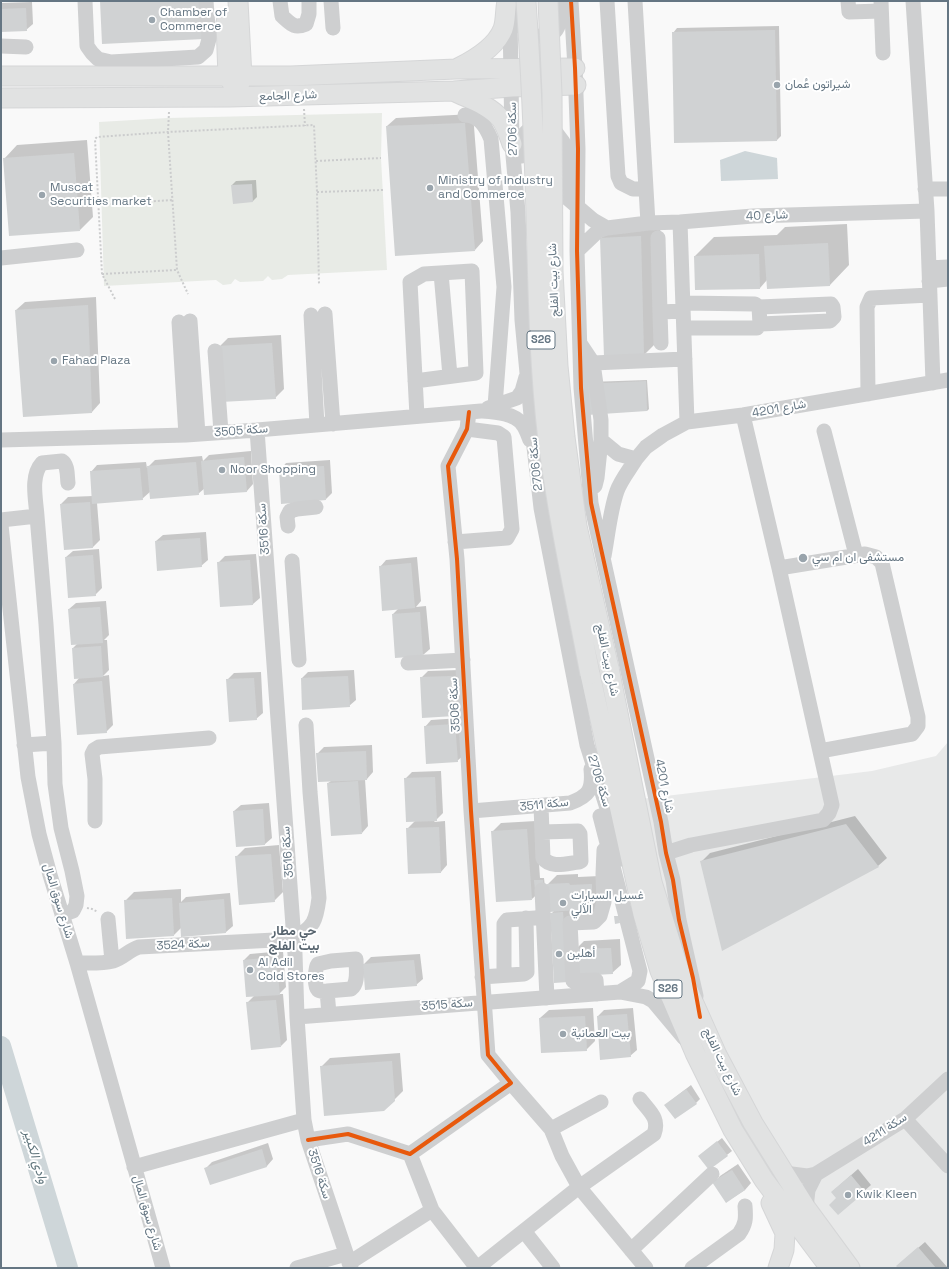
<!DOCTYPE html>
<html>
<head>
<meta charset="utf-8">
<style>
  body { margin:0 }
  #map { position:relative; width:949px; height:1269px; overflow:hidden; background:#f9f9f9; font-family:"Space Grotesk",sans-serif }
  canvas { display:block }
  .frame { position:absolute; inset:0; border:2px solid #657683; pointer-events:none }
</style>
</head>
<body>
<div id="map">
<canvas width="949" height="1269"></canvas>
<div class="frame"></div>
</div>
<script>
const ctx = document.querySelector('canvas').getContext('2d');
ctx.lineJoin = 'round';
function paint(path, color) { ctx.fillStyle = color; ctx.fill(path, 'evenodd'); }
function strokePath(path, color, width, dash) { ctx.strokeStyle = color; ctx.lineWidth = width; ctx.lineCap = dash ? 'butt' : 'round'; ctx.setLineDash(dash || []); ctx.stroke(path); }
function label(font, color, halo, rows, align = 'center') {
  ctx.font = font + ' "Space Grotesk",Vazirmatn,sans-serif'; ctx.lineWidth = 4; ctx.setLineDash([]); ctx.textBaseline = 'middle'; ctx.strokeStyle = halo; ctx.fillStyle = color; for (const [text, x, y, turn = 0] of rows) {
    ctx.save(); ctx.translate(x, y); ctx.rotate((+turn || 0) * Math.PI / 180); ctx.textAlign = isNaN(turn) ? turn : align; if (halo) ctx.strokeText(text, 0, 0); ctx.fillText(text, 0, 0); ctx.restore();
  }
}
paint(new Path2D(`
  M948 742V1268H816L835 1253 738 1118 669 920 641 799 872 771 936 756Z`), '#e8e9e9');
paint(new Path2D(`
  M382 113 381 158 387 270 288 275 282 279 272 280 268 276 263 281 240 282 235 279 231 284 223 285 216 280 104 286 99 122 168 118Z`), '#e8ebe6');
paint(new Path2D(`
  M745 151 777 158 778 179 721 181 720 160Z`), '#ced6d9');
paint(new Path2D(`
  M32 2 33 24 26 30 1 31V3Z
  M779 26 781 136 777 140 675 142 673 33 677 28Z
  M473 114 483 241 475 250 387 126 396 118Z
  M87 140 93 217 80 230 4 159 17 145Z
  M256 180 257 197 253 201 234 203 232 185 236 181Z
  M660 218 663 336 644 355 601 238 621 219Z
  M847 224 849 265 830 285 767 280 760 288 695 256 714 237 777 235 785 227Z
  M96 297 100 403 92 412 16 310 25 302Z
  M281 335 284 389 275 398 219 347 228 338Z
  M647 380 649 409 647 411 589 382Z
  M251 451 253 484 247 491 205 494V488L198 494 151 491 142 499 97 503 100 540 93 547 65 549 61 504 68 497 93 496 91 472 97 465 146 462 147 468 155 460 202 456 203 461 209 455Z
  M330 460 332 493 326 499 280 470 286 463Z
  M206 532 208 560 201 566 156 541 163 535Z
  M99 549 102 588 95 595 66 557 73 551Z
  M256 554 260 598 253 604 221 606 218 563 225 556Z
  M417 557 421 601 416 607 426 606 430 649 423 655 393 614 398 609 380 567 386 560Z
  M106 601 109 635 104 640H107L109 670 103 676 109 675 113 725 106 732 74 684 80 677 73 648 77 644 69 609 76 603Z
  M354 670 356 700 349 706 302 678 308 672Z
  M459 670 461 709 454 715 421 678 428 671Z
  M261 672 263 713 256 719 227 680 234 673Z
  M461 718 464 755 457 761 425 727 431 720Z
  M372 745 373 772 367 779H365L368 826 362 833 328 783 331 781 317 754 324 747Z
  M441 771 443 813 434 822 445 821 447 865 441 872 407 829 415 821 405 779 412 772Z
  M269 803 272 838 265 844 237 846 234 811 241 805Z
  M855 816 887 858 878 866 701 862 710 853Z
  M536 821 540 878H544L545 887 532 899 492 832 501 823Z
  M279 845 283 892 274 901 236 857 245 848Z
  M578 874V877L600 876 598 908 589 917 578 909 572 910 575 950 584 941 620 939 621 965 612 973 576 975 551 914 554 911 548 884 557 875Z
  M181 889V902L186 897 230 893 233 926 226 932 182 936V927L174 935 125 901 134 892Z
  M283 951 286 987 279 994H283L287 1040 281 1046 247 1003 254 996 244 960 250 954Z
  M420 954 423 979 416 985 366 989 364 964 371 957Z
  M593 1008 595 1041 586 1050 540 1018 549 1010Z
  M633 1008 637 1050 630 1056 598 1016 604 1010Z
  M400 1053 403 1091 384 1110 321 1067 330 1058Z
  M691 1085 700 1099 696 1103 665 1105Z
  M722 1138 732 1151 709 1169 699 1156Z
  M268 1143 273 1159 267 1166 211 1184 206 1168 212 1162Z
  M738 1164 751 1183 745 1190 726 1202 714 1183 720 1176Z
  M858 1169 871 1185 838 1214 837 1198 832 1192Z
  M925 1242 948 1268H899L904 1260Z`), '#0003');
strokePath(new Path2D(`
  M1 1046 68 1268`), '#ced6d9', 20);
paint(new Path2D(`
  M100 1H202L204 39 102 44Z
  M26 8 27 31 1 32V9Z
  M775 30 777 141 674 143 672 32Z
  M465 123 475 251 395 256 386 126Z
  M74 153 80 231 9 236 3 158Z
  M252 184 253 202 233 204 231 185Z
  M641 236 644 356 604 357 600 238Z
  M828 243 830 286 767 289 764 246Z
  M759 254 760 289 695 290 694 256Z
  M88 305 92 413 23 417 15 310Z
  M272 343 276 399 221 402 218 346Z
  M646 381 647 411 587 415 586 384Z
  M244 457 247 492 204 495 201 461Z
  M196 462 199 495 150 499 147 466Z
  M324 466 326 500 281 504 279 469Z
  M140 468 143 500 92 504 90 471Z
  M90 502 93 548 64 550 60 504Z
  M200 538 202 567 157 571 155 541Z
  M93 555 96 596 68 598 65 557Z
  M250 560 253 605 220 607 217 562Z
  M411 563 415 608 382 611 379 566Z
  M100 607 103 643 71 645 68 609Z
  M420 612 423 656 395 658 392 614Z
  M101 646 103 677 74 679 72 648Z
  M348 676 350 707 302 710 301 678Z
  M453 676 455 716 422 718 420 677Z
  M254 678 257 720 229 722 226 679Z
  M102 681 107 733 77 735 73 684Z
  M455 724 458 762 426 764 424 726Z
  M366 751 367 780 318 782 316 753Z
  M435 777 437 821 406 822 404 778Z
  M358 781 362 834 331 836 327 783Z
  M263 809 265 845 236 847 233 811Z
  M846 824 879 867 722 951 700 861Z
  M439 827 441 873 408 874 406 828Z
  M527 829 532 900 496 902 491 831Z
  M271 854 275 902 239 905 235 856Z
  M534 880H543V890H535Z
  M569 883 570 885 592 884V895L588 896 589 918 578 919 577 910 549 912 547 884Z
  M172 898 174 936 126 939 124 900Z
  M224 899 226 933 181 937 179 903Z
  M563 912 568 982 554 983 550 913Z
  M614 916H619L620 923 615 924Z
  M611 948 613 974 575 976 574 949Z
  M276 957 280 995 246 997 243 960Z
  M414 960 417 986 365 990 363 964Z
  M276 1000 281 1047 251 1050 246 1002Z
  M627 1014 631 1057 600 1060 597 1016Z
  M585 1016 587 1051 541 1053 539 1018Z
  M392 1061 395 1101 384 1111 324 1116 320 1066Z
  M686 1089 697 1104 675 1119 664 1105Z
  M717 1141 728 1156 709 1170 698 1156Z
  M262 1149 267 1167 210 1185 204 1168Z
  M732 1170 745 1190 726 1203 712 1182Z
  M851 1175 865 1192 838 1215 829 1205 836 1198 831 1192Z
  M918 1247 936 1268H898L896 1266Z`), '#d0d2d3');
const major = new Path2D(`
  M226 22 228 77 235 87
  M458 68C474 60 496 47 503 29 506 21 505 10 507 1
  M1 76H291L456 69 575 68
  M236 87 240 83 242 77 238 1
  M455 92C470 99 489 105 501 119 506 126 509 136 512 144
  M1 98 230 97 454 91 512 87 576 85
  M609 668 652 882 679 970 717 1055 753 1123 806 1208 850 1268
  M590 674 643 914 660 971 695 1053 733 1130 764 1180 830 1268
  M771 1203 785 1233 784 1250 778 1268`);
strokePath(major, '#d5d6d7', 21);
strokePath(new Path2D(`
  M304 109 305 126
  M169 112 168 132 177 270 188 294
  M316 161 381 158
  M317 192 383 190
  M98 205 172 200
  M102 274 176 270
  M115 299 102 274 95 139 97 137 168 132 314 125 317 192 319 285
  M87 908 92 909 98 912`), '#cbcccd', 2, [2, 2]);
strokePath(new Path2D(`
  M85 1 87 46 92 53 98 59 111 62 198 57 206 50 209 39 206 1
  M280 1 282 16C291 24 294 29 306 24L309 14V1
  M331 1 333 28
  M516 1C517 7 516 14 518 20 524 37 554 46 559 23 561 16 558 7 558 1
  M571 1 575 68 578 149 577 251 581 388 591 503 661 822 666 853 673 880 679 920 696 996
  M607 1 618 176 621 183 633 189H646
  M635 1 648 223
  M848 1 849 12 881 11
  M881 1 883 53
  M913 1 927 211 933 383
  M510 16 512 144 518 212 522 320 534 447 541 508 587 745 623 859
  M1 46 26 47
  M465 115C479 115 486 127 491 139L504 287 495 406
  M522 156V137C531 126 535 123 551 126L563 142 565 149 566 197 593 220 607 228
  M925 189H948
  M680 222 687 422
  M658 238 660 312 683 311
  M577 251 598 231 607 228 648 223 680 222 753 216 927 211
  M1 258 77 250
  M929 268 948 267
  M441 273 450 376
  M929 281 948 279
  M683 303 755 304 759 307 760 324 757 328H684
  M759 307 831 304 833 307 834 317 830 321 760 324
  M660 312 661 343
  M325 314 333 424
  M311 315 317 425
  M190 321 198 434
  M179 322 186 435
  M581 345 593 363 601 420V440L597 478 595 486
  M215 351 221 432
  M593 363 685 359
  M415 381 476 373 472 271 424 274 410 282 417 416
  M868 394 867 307 871 298 930 295
  M488 408 517 398 522 391 526 377
  M257 430 295 954 297 1017 304 1120 308 1140 351 1268
  M824 431 856 555
  M1 440 186 435 257 430 481 411C495 412 515 413 523 425 526 429 528 435 530 440
  M601 440 618 454 636 459 646 447 663 435 687 422 743 415 948 380
  M37 516C36 500 30 476 42 463L62 461C68 465 67 475 68 483
  M1 520 37 516 46 624 54 743 55 784 61 828 72 871 77 896 76 905 73 911 62 915
  M1 525 28 777 39 834 50 875 77 963 163 1268
  M288 526 287 517 290 511 297 509 316 507
  M455 542 507 538 512 529 504 437 498 433 467 429
  M604 556C608 535 610 511 617 491 621 480 630 469 636 459
  M292 561 299 660
  M779 568 865 554 876 557 882 563 918 717V726L912 734 820 751
  M408 663 463 660
  M24 745 54 743
  M541 806 543 858C551 869 568 863 579 862L581 861 580 834 578 831 542 832
  M471 811 570 803C589 796 593 790 591 769
  M600 816 640 971 638 981 620 992
  M95 821V779L92 754 94 750 99 747 209 738
  M666 853 691 845 823 820 829 813 832 805 779 568 743 415
  M542 890 547 998
  M108 919 112 961
  M77 963C88 963 102 964 113 961 123 958 129 950 139 947L294 939C314 926 316 922 319 898L310 792 306 725
  M504 975V924L507 920 535 918
  M482 977 524 974 527 972 526 918
  M327 991 351 989C359 983 356 969 356 959L331 961 318 964C315 968 314 986 318 990 320 992 324 991 327 991L329 1014
  M597 994 596 980 573 981 570 923 594 922 600 916 604 902 603 874 604 850
  M297 1017 620 992 646 997 653 1001 684 1038
  M511 1083 551 1129 562 1156 579 1187 646 1268
  M905 1119 948 1166
  M551 1129 601 1102
  M308 1140 348 1134 410 1154 511 1083 488 1055 471 811 457 559 448 466 467 429 469 412
  M134 1167 304 1120
  M784 1173 807 1176 816 1174 905 1119 948 1079
  M806 1208 808 1190 816 1174
  M432 1210 477 1268
  M524 1231 553 1268
  M631 1250 712 1174
  M349 1263 432 1210 410 1154
  M297 1268 346 1254
  M477 1268 579 1187 654 1134C660 1118 649 1111 640 1099
  M692 1268 739 1234C746 1224 746 1218 745 1206`), '#cecfd0', 15);
strokePath(major, '#e1e2e2', 19);
const majorBridge = new Path2D(`
  M526 1C531 72 534 144 536 215 538 290 539 366 548 440 558 519 575 596 590 674
  M548 1 552 94 553 271 558 366 565 437 577 526 609 668`);
strokePath(majorBridge, '#d5d6d7', 21, []);
strokePath(majorBridge, '#e1e2e2', 19);
strokePath(new Path2D(`
  M571 1 575 68 578 149 577 251 581 388 591 503 661 822 666 853 673 880 679 920 693 978 700 1017
  M308 1140 348 1134 410 1154 511 1083 488 1055 471 811 457 559 448 466 467 429 469 412`), '#e8590c', 4);
for (const [x, y, r, color] of [
  [152,20,4,"#99a4ac"],
  [777,85,4,"#99a4ac"],
  [430,188,4,"#99a4ac"],
  [42,195,4,"#99a4ac"],
  [54,361,4,"#99a4ac"],
  [222,470,4,"#99a4ac"],
  [803,558,5,"#99a4ac"],
  [563,903,4,"#99a4ac"],
  [559,954,4,"#99a4ac"],
  [250,970,4,"#99a4ac"],
  [563,1034,4,"#99a4ac"],
  [848,1195,4,"#99a4ac"]
]) { const dot = new Path2D(); dot.arc(x, y, r, 0, 2 * Math.PI); ctx.fillStyle = color; ctx.fill(dot); strokePath(dot, '#fff', 1.5); }
for (const [x, y, w] of [
  [541,340,28],
  [668,989,28]
]) { const box = new Path2D(); box.roundRect(x - w / 2, y - 9, w, 18, 3); ctx.fillStyle = '#fff'; ctx.fill(box); strokePath(box, '#657683', 1); }
label('bold 11px', '#657683', null, [
  ["S26",541,340],
  ["S26",668,989]
]);
label('12px', '#657683', '#fff', [
  ["Chamber of",160,13],
  ["Commerce",160,27],
  ["شيراتون عُمان",785,85],
  ["Ministry of Industry",438,181],
  ["and Commerce",438,195],
  ["Muscat",50,188],
  ["Securities market",50,202],
  ["Fahad Plaza",62,361],
  ["Noor Shopping",230,470],
  ["مستشفى ان ام سي",812,558],
  ["غسيل السيارات",571,896],
  ["الآلي",571,910],
  ["أهلين",567,954],
  ["Al Adil",258,963],
  ["Cold Stores",258,977],
  ["بيت العمانية",571,1034],
  ["Kwik Kleen",856,1195]
], 'left');
label('12px', '#657683', '#fff', [
  ["شارع الجامع",288,96,-2],
  ["سكة 2706",513,129,-91],
  ["40 شارع",767,216,-2],
  ["شارع بيت الفلج",554,280,-92],
  ["شارع 4201",779,409,-10],
  ["سكة 3505",241,431,-4],
  ["سكة 2706",536,464,-96],
  ["سكة 3516",264,529,-94],
  ["شارع بيت الفلج",607,660,78],
  ["سكة 3506",455,705,-93],
  ["سكة 2706",599,781,73],
  ["شارع 4201",664,786,78],
  ["سكة 3511",544,805,-6],
  ["سكة 3516",288,852,-94],
  ["شارع سوق المال",58,901,73],
  ["سكة 3524",183,945,-3],
  ["سكة 3515",447,1005,-4],
  ["شارع بيت الفلج",722,1062,64],
  ["سكة 4211",885,1130,-33],
  ["سكة 3516",319,1174,72],
  ["شارع سوق المال",147,1213,74]
]);
label('bold 13px', '#57646e', '#fff', [
  ["حي مطار",294,931],
  ["بيت الفلج",294,946]
]);
label('italic 13px', '#60757c', '#fff', [
  ["وادي الكبير",35,1157,73]
]);
</script>
</body>
</html>
